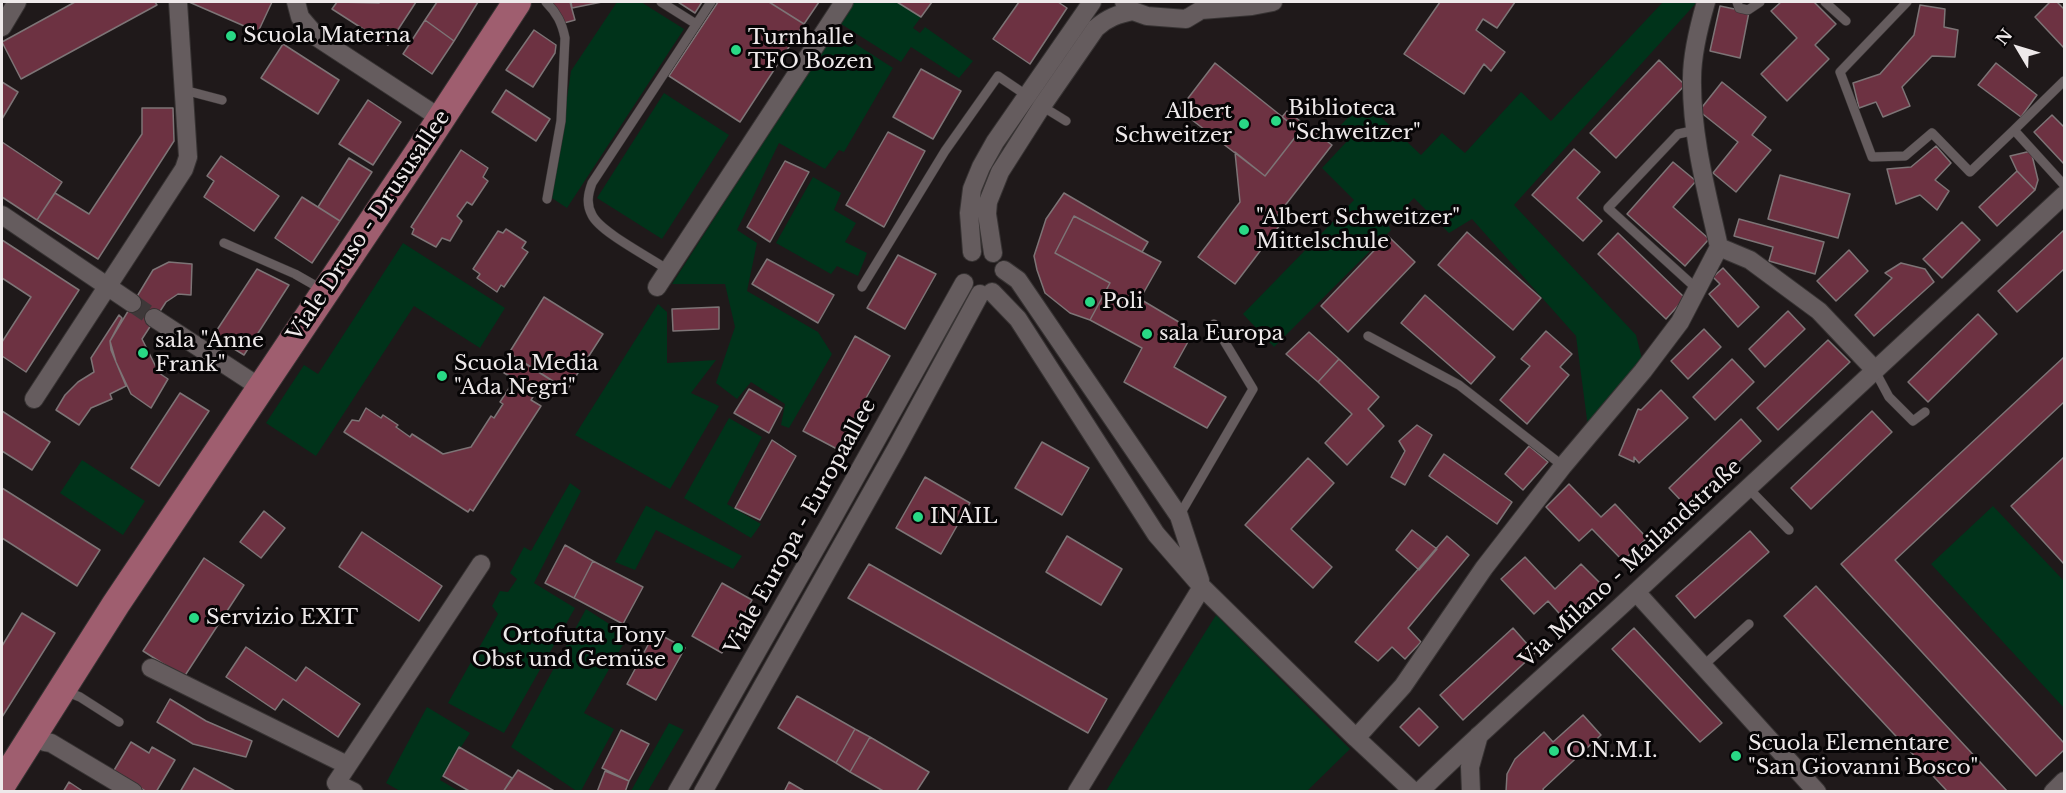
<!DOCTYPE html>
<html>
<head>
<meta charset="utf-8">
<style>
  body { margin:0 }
  #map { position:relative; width:2066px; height:793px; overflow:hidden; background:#1f191a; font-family:"Libre Baskerville",serif }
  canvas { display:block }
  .frame { position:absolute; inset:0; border:3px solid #eee9ea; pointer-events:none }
  .north { position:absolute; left:1988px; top:18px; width:60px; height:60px; -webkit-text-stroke:4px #070506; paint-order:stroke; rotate:308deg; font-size:16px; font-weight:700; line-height:24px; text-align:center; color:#eee9ea }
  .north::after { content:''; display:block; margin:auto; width:21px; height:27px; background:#eee9ea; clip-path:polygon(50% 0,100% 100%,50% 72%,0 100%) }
</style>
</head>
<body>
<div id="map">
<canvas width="2066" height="793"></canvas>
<div class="frame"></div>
<div class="north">N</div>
</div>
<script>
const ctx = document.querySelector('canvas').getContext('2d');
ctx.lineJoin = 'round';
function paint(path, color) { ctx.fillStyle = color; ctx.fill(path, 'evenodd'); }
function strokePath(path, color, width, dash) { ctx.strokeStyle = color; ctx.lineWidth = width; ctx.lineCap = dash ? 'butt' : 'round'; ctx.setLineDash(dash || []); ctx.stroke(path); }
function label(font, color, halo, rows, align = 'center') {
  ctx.font = font + ' "Libre Baskerville",serif'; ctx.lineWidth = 6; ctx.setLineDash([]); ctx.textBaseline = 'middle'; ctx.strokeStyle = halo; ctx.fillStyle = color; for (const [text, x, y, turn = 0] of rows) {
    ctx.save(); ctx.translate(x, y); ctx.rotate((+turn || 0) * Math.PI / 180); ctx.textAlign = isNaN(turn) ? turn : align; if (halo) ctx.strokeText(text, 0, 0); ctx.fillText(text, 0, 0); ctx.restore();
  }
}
paint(new Path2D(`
  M617 2H641L684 29 567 208 552 198 571 71Z
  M853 2H897L921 17 913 28 920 33 925 27 973 61 959 78 911 47 901 62 838 22Z
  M1663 2H1697L1514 205 1636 335 1643 363 1588 427 1576 336 1472 219 1449 233 1414 198 1388 225 1391 230 1274 347 1243 314 1354 200 1322 168 1350 138 1339 127 1364 101 1421 155 1442 133 1465 153 1521 92 1551 121Z
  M832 35 848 39 893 68 844 152 839 150 825 169 779 143 737 230 757 243 747 291 818 332 832 354 789 428 781 425 785 404 751 382 737 399 716 383 735 327 725 284H672Z
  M664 93 729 135 662 239 597 198Z
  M813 177 841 193 834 210 856 223 845 242 867 253 858 276 837 266 831 274 776 243Z
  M403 243 505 308 480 348 414 306 316 456 266 423 304 365 318 374Z
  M658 304 667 312V363L716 360 691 393 719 406 670 489 575 435Z
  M729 418 762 437 727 504 761 524 751 538 684 498Z
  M82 460 145 501 123 535 60 493Z
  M570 483 581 491 534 583 575 608 504 733 448 703 498 614 492 606 500 591 508 592 517 579 510 573 524 547 531 551Z
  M646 506H647L742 556 733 569 656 530 635 570 615 562Z
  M1993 506 2064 581V708L1931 564Z
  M586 609 628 636 584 713 614 729 581 791 578 792 511 747Z
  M1216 615 1350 749 1307 791H1106Z
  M427 707 470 733 440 780 457 790 456 791H400L386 783Z
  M669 723 684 730 648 791H631Z`), '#00331a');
const building = new Path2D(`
  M75 2H155L157 5 21 79 2 42Z
  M189 2H272L258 32Z
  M337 2 379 3 380 2H416L388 45 332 9Z
  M437 2H478L454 41 425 20Z
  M551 2H570L575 20 564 23Z
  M571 2H602L572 8Z
  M678 2H702L695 13Z
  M718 2H769L804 24 740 122 669 76Z
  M769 2H819L804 24Z
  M897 2H932L921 17Z
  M1019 2H1058L1067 8 1030 64 993 39Z
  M1440 2H1515L1497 28 1483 19 1476 30 1505 52 1491 71 1484 64 1464 94 1404 54Z
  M1781 2H1814L1836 24 1815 45 1829 59 1787 101 1761 74 1797 38 1771 11Z
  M2050 2H2057L2064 9V48L2035 17Z
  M1920 5 1945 9 1944 27 1958 30 1955 57 1932 56 1902 87 1910 106 1883 117 1876 102 1859 108 1853 83 1880 74 1914 35Z
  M1720 6 1749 12 1740 58 1710 51Z
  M425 20 454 41 432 74 403 54Z
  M534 30 556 45 555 53 533 87 506 70Z
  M283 44 339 80 318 114 261 78Z
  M1659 60 1685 85 1616 158 1590 133Z
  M1215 63 1300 131 1265 176 1179 110Z
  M1996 63 2037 95 2021 117 1978 85Z
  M921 69 961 91 933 139 893 117Z
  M2 82 18 92 2 119Z
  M1722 82 1766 117 1752 135 1771 150 1736 192 1713 173 1738 142 1699 111Z
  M506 90 550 119 536 141 492 112Z
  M368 100 401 122 373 165 339 144Z
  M142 108H173L174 141 98 259 37 220 55 193 89 214 142 134Z
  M1287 111 1332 145 1273 221 1280 225 1235 284 1198 257 1240 202 1235 152 1265 176 1300 131 1282 117Z
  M2052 115 2064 127V164L2034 132Z
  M888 132 925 151 884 227 846 205Z
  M2 142 62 182 37 220 2 197Z
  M1936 146 1951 163 1935 180 1949 191 1937 210 1920 195 1896 204 1887 169 1911 167Z
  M1574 149 1600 172 1577 198 1602 221 1583 241 1532 195Z
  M461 150 488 168 483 177 488 181 472 205 467 202 457 216 462 221 450 241 442 238 436 247 412 234 414 229 411 227Z
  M2031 151 2038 180 2035 190 2017 171 2010 156Z
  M221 156 279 196 254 231 204 197 214 181 207 176Z
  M349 158 372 172 340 221 318 207Z
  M785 161 809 172 770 242 747 227Z
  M1673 162 1696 181 1673 207 1709 239 1685 266 1627 214Z
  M2017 171 2035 190 1997 226 1979 207Z
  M1780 175 1850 194 1838 238 1768 219Z
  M1064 193 1148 242 1142 252 1074 216 1055 253 1110 283 1090 320 1070 313 1045 293 1037 270 1034 256 1046 219Z
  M302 197 340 221 312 263 275 238Z
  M1074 216 1161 262 1140 299 1194 331 1174 367 1226 397 1207 428 1124 382 1142 348 1090 320 1110 283 1055 253Z
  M1739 219 1824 242 1815 274 1769 261 1773 247 1734 236Z
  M1962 222 1980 240 1942 278 1923 259Z
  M506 229 526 242 522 248 528 252 504 287 501 285 497 292 477 278 480 274 473 269 498 231 503 233Z
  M2064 230V269L2017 312 1998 291Z
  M1467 232 1541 298 1513 330 1438 265Z
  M1618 233 1685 298 1666 319 1598 254Z
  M1388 236 1415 262 1348 332 1321 306Z
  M2 240 79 290 26 372 2 356V342L31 297 2 278Z
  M1849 250 1868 271 1836 301 1817 281Z
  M898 255 936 274 905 329 867 308Z
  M767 259 834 295 818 323 752 284Z
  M169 262 192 264 191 295 178 294 166 302 142 339 159 373 168 379 151 408 131 394 116 362 110 341 153 270Z
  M1901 263 1925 269 1934 282 1874 336 1855 315 1892 278 1885 273Z
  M1723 268 1759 307 1738 327 1709 294 1720 284 1713 277Z
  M257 269 289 285 244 355 213 336Z
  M1425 295 1495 357 1471 384 1401 323Z
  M544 297 603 334 567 390 509 353Z
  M719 307V329L673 331 672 309Z
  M1788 311 1805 329 1765 367 1749 349Z
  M1978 314 1997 334 1928 402 1908 382Z
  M119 315 122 318 110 341 111 350 126 386 110 394 112 399 91 408 79 425 56 410 65 395 78 382 94 372 91 358Z
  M1704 329 1721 347 1688 379 1671 361Z
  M1546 331 1572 354 1560 367 1569 375 1527 424 1500 400 1530 366 1521 359Z
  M1309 332 1339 359 1318 382 1286 354Z
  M855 336 890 356 837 449 803 431Z
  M1828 340 1850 362 1778 430 1757 408Z
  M515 357 554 382 544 397 536 392 531 400 541 406 473 511 470 509 468 512 344 432 352 420 359 421 366 408 381 418 383 415 398 425 396 427 410 437 412 434 443 454 471 447 491 416 494 418 503 404 500 402 515 379 504 373Z
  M2064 357V402L1895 560 2064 743V750L2036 776 1841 564Z
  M1339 359 1379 397 1368 409 1384 426 1347 465 1325 443 1352 414 1318 382Z
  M1732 359 1754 382 1715 420 1693 397Z
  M749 389 782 408 769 433 734 413Z
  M1661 390 1688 418 1639 463 1634 457V462L1619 455 1638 409 1641 410Z
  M180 393 209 411 159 486 131 468Z
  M2 411 50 442 32 470 2 451Z
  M1872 411 1892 432 1811 509 1791 488Z
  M1741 419 1761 441 1689 509 1669 488Z
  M1417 425 1432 435 1405 485 1391 477 1405 451 1399 441Z
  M772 440 796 456 760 520 735 508Z
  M1042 442 1089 468 1062 515 1015 488Z
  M1529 446 1548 462 1523 490 1505 474Z
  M1444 454 1512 502 1497 524 1429 476Z
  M2064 457V564L2011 506Z
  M1308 458 1334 483 1291 529 1332 567 1313 588 1245 525Z
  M925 477 970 503 941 554 896 528Z
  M1569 484 1601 517 1615 504 1647 538 1623 561 1592 529 1579 541 1546 507Z
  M2 488 100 550 77 586 2 538Z
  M264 511 285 528 261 558 240 542Z
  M1412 530 1437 549 1419 570 1396 550Z
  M1750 531 1769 552 1695 618 1676 596Z
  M362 532 442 586 419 621 339 567Z
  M1067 536 1122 569 1101 605 1046 572Z
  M1447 536 1469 555 1408 628 1421 642 1405 659 1392 647 1378 661 1355 642Z
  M565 545 593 561 574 598 545 583Z
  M1525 557 1555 589 1581 564 1604 587 1567 622 1548 601 1534 614 1501 579Z
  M204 558 244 585 184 677 143 651Z
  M593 561 643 587 623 624 574 598Z
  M869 564 1107 699 1088 733 848 598Z
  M722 583 752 600 722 653 692 636Z
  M1816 586 2008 792H1948L1784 616Z
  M22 613 55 633 2 717V646Z
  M1513 628 1535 653 1463 720 1440 695Z
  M1634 628 1722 723 1700 742 1612 649Z
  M655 632 685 648 656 700 627 684Z
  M246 647 296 681 306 667 360 704 338 737 283 699 275 710 226 677Z
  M797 696 855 729 836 763 778 728Z
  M170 699 206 721 252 741 246 757 193 744 157 722Z
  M1419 708 1438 727 1419 746 1400 727Z
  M1583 715 1601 735 1543 789 1544 792H1506L1507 774 1515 759 1544 732 1553 742Z
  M855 729 870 737 850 772 836 763Z
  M621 730 649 744 629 781 602 768Z
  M870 737 929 772 916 792H885L850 772Z
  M131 742 149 753 152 747 175 760 156 792H147L113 772Z
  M459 747 512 778 503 792H471L443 776Z
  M194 768 235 791 180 792Z
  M518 770 556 792H503Z
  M605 771 629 781 625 792H597Z
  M69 782 84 792H63Z
  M789 782 806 792H784Z`);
paint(building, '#6d3242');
strokePath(building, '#7d7476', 1.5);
strokePath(new Path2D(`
  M132 303 154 318`), '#3e3839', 18, [18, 9]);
const service = new Path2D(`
  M546 2C557 13 562 23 565 38L561 121 547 199
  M661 2 696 24
  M1737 2 1739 8 1748 10 1760 2
  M1825 2 1846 21
  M1907 2 1840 72 1872 157 1905 156 1932 133 1970 172 2014 130
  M2064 81 2014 130 2064 185
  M184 90 222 100
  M1040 105 1066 121
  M1696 130 1678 134 1608 208 1697 289
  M224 243 295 274 323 290
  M668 270C651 258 600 232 592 215 586 204 588 194 592 183L711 2
  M862 287 945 151 998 76 1029 97
  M1368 336 1459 385 1563 466
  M1874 369 1889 397 1913 421 1925 412
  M1748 488 1789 530
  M1179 516 1253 389 1214 324
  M1703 666 1749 624
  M65 691 80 697 119 722`);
const minor = new Path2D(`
  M296 2 300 17 318 38 440 118
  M1124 2 1133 11 1147 16 1186 19 1201 10 1206 2
  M1201 10 1252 6 1273 2
  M2 27 17 2
  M2 215 132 303
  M1719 247 1750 260 1819 311 1874 369
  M972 252 969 213 972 189 981 167 995 142 1092 2
  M993 253 987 214 988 202 1000 172 1042 106 1096 28C1107 18 1118 14 1133 11
  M1004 270 1018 280 1179 516 1200 580
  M657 287 844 2
  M992 292 1018 319 1156 534 1202 587 1356 738 1414 792
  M154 318 261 388
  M34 399 184 169 188 157 178 2
  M1636 592 1817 792
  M151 668 347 765
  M33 735 45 742 51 743 133 792
  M1356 738 1403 686 1484 568 1563 466 1643 371 1680 322 1719 247C1707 193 1691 135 1692 78 1692 53 1699 26 1706 2
  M354 792 336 783 481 564
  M677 792 830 523 964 283
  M703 792 896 449 980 294
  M1077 792 1202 587
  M1419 792C1490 723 1564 659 1636 592 1778 459 1921 327 2064 195
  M1471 792 1470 767 1479 735
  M2053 792 2064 781`);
const primary = new Path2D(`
  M2 784 116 604 423 146 517 2`);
strokePath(service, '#373333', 10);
strokePath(minor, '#373333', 20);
strokePath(primary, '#373333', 30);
strokePath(service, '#655c5e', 9);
strokePath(minor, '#655c5e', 18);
strokePath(primary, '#9f5e6f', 28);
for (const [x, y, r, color] of [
  [231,36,6,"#29d885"],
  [736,50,6,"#29d885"],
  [1276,121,6,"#29d885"],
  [1244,124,6,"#29d885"],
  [1244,230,6,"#29d885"],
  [1090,302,6,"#29d885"],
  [1147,334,6,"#29d885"],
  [143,353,6,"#29d885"],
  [442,376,6,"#29d885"],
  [918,517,6,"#29d885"],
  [194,618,6,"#29d885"],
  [678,648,6,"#29d885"],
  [1554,751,6,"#29d885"],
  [1736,756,6,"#29d885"]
]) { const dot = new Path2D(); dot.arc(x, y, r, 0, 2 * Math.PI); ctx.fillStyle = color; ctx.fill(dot); strokePath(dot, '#070506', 2); }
label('21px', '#eee9ea', '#070506', [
  ["Scuola Materna",243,36],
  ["Turnhalle",748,38],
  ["TFO Bozen",748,62],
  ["Biblioteca",1288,109],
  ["\"Schweitzer\"",1288,133],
  ["Albert",1232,112,"right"],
  ["Schweitzer",1232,136,"right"],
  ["\"Albert Schweitzer\"",1256,218],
  ["Mittelschule",1256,242],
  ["Poli",1102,302],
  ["sala Europa",1159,334],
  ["sala \"Anne",155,341],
  ["Frank\"",155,365],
  ["Scuola Media",454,364],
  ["\"Ada Negri\"",454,388],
  ["INAIL",930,517],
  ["Servizio EXIT",206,618],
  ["Ortofutta Tony",666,636,"right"],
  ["Obst und Gemüse",666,660,"right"],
  ["Scuola Elementare",1748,744],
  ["\"San Giovanni Bosco\"",1748,768],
  ["O.N.M.I.",1566,751]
], 'left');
label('21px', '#eee9ea', '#070506', [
  ["Viale Druso - Drususallee",369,226,-56],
  ["Viale Europa - Europaallee",801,527,-61],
  ["Via Milano - Mailandstraße",1631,564,-43]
]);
</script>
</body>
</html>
